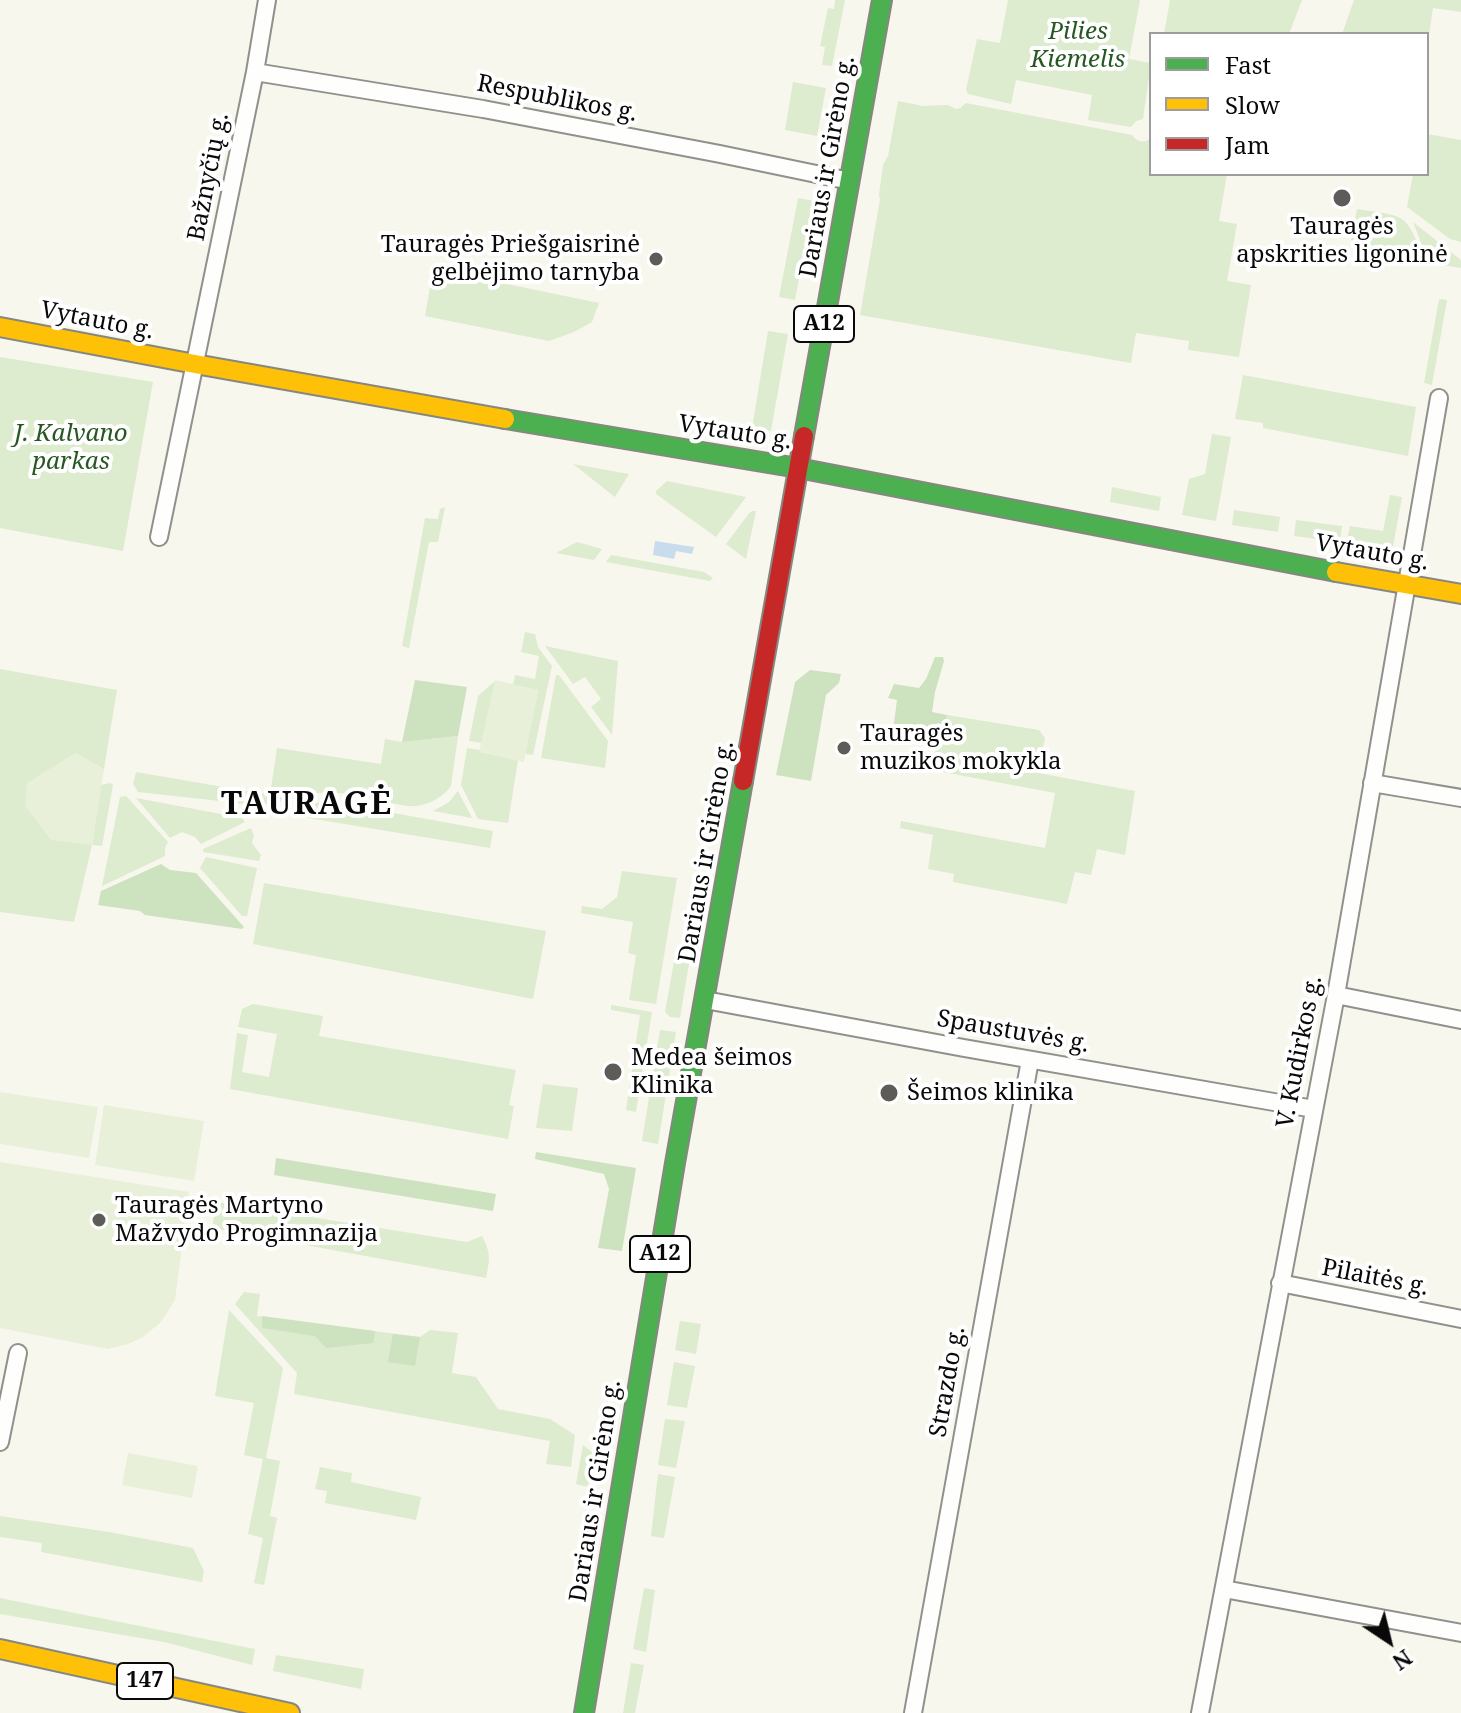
<!DOCTYPE html>
<html>
<head>
<meta charset="utf-8">
<style>
  body { margin:0 }
  #map { position:relative; width:1461px; height:1713px; overflow:hidden; background:#f8f7ed; font-family:"Noto Serif",serif }
  canvas { display:block }
  .legend { position:absolute; left:1149px; top:32px; width:280px; height:144px; box-sizing:border-box; background:#fff; border:2px solid #9d9d9d; margin:0; padding:10px 14px; list-style:none; font-size:24px; color:#090909 }
  .legend li { display:flex; align-items:center; gap:16px; height:40px }
  .legend b { width:40px; border:2px solid #9d9d9d }
  .north { position:absolute; left:1349px; top:1601px; width:80px; height:80px; -webkit-text-stroke:6px #fff; paint-order:stroke; rotate:145deg; font-size:22px; font-weight:700; line-height:32px; text-align:center; color:#090909 }
  .north::after { content:''; display:block; margin:auto; width:28px; height:36px; background:#090909; clip-path:polygon(50% 0,100% 100%,50% 72%,0 100%) }
</style>
</head>
<body>
<div id="map">
<canvas width="1461" height="1713"></canvas>
<ul class="legend">
<li><b style="height:10px;background:#4caf50"></b>Fast</li>
<li><b style="height:10px;background:#ffc107"></b>Slow</li>
<li><b style="height:10px;background:#c62828"></b>Jam</li>
</ul>
<div class="north">N</div>
</div>
<script>
const ctx = document.querySelector('canvas').getContext('2d');
ctx.lineJoin = 'round';
function paint(path, color) { ctx.fillStyle = color; ctx.fill(path, 'evenodd'); }
function strokePath(path, color, width, dash) { ctx.strokeStyle = color; ctx.lineWidth = width; ctx.lineCap = dash ? 'butt' : 'round'; ctx.setLineDash(dash || []); ctx.stroke(path); }
function label(font, color, halo, rows, align = 'center') {
  ctx.font = font + ' "Noto Serif",serif'; ctx.lineWidth = 8; ctx.setLineDash([]); ctx.textBaseline = 'middle'; ctx.strokeStyle = halo; ctx.fillStyle = color; for (const [text, x, y, turn = 0] of rows) {
    ctx.save(); ctx.translate(x, y); ctx.rotate((+turn || 0) * Math.PI / 180); ctx.textAlign = isNaN(turn) ? turn : align; if (halo) ctx.strokeText(text, 0, 0); ctx.fillText(text, 0, 0); ctx.restore();
  }
}
paint(new Path2D(`
  M835 0H845L832 66 822 65 825 47 820 46 828 8 834 9Z
  M1008 0H1140L1129 59 1151 63 1143 119 1136 121 1131 127 1088 120 1092 95 1016 80 1011 104 968 94 966 90 977 39 1000 43Z
  M1170 0H1302L1289 34H1164Z
  M1354 0H1461V12L1433 8 1427 48V34H1342Z
  M793 82 826 88 817 136 785 130Z
  M898 101 923 106 948 105 956 109 960 108 966 103 1132 135C1137 142 1144 144 1151 138V174H1227L1219 221 1237 224 1227 281 1251 285 1239 357 1188 350 1189 341 1136 333 1131 363 860 315 880 199 879 195 883 165 888 156Z
  M1427 134 1461 140V242L1450 239 1407 207 1413 174H1427Z
  M798 198 814 201 795 300 779 297Z
  M1357 209C1408 217 1405 212 1425 261L1360 249 1351 240Z
  M1413 222 1461 260V268L1429 263Z
  M439 263 502 274V283L599 303 592 322 574 332 549 341 425 316 431 281H436Z
  M1439 299 1447 300 1432 385 1424 383Z
  M768 331 788 334 771 431 752 428Z
  M0 357 153 382 123 551 0 528Z
  M1243 375 1416 407 1408 456 1263 428V423L1235 419Z
  M1212 434 1231 437 1216 521 1182 515 1189 479 1205 474Z
  M573 464 629 474 615 497Z
  M667 481 746 497 716 537 656 494V491Z
  M1112 487 1161 497 1159 511 1110 502Z
  M1390 495 1402 497 1392 552 1346 544 1350 526 1383 531Z
  M445 507 438 542H429L409 648 402 646 425 518 438 519 440 509Z
  M1234 510 1280 517 1278 532 1232 525Z
  M753 511H756L746 559 726 544 750 512Z
  M1296 520 1342 526 1340 542 1294 536Z
  M577 542 602 549 594 560 556 553Z
  M611 555 704 572 713 578 710 581 606 562Z
  M525 632 535 634 538 647 552 666 533 755 525 754 538 690 513 685 515 675 535 679 539 656 521 652Z
  M545 646 618 661 612 735 591 707 601 699 585 677 573 684Z
  M0 669 117 690 104 769 75 753 92 845 101 785 110 783 113 785 102 846 92 845 74 922 0 912Z
  M556 675H559L608 741 605 768 541 758Z
  M495 681 482 743 469 741 478 696Z
  M947 715 1039 730 1045 738 1038 773 1135 791 1125 855 1097 849 1091 875 1075 872 1067 904 953 882 954 874 928 869 933 835 900 828 901 821 1045 848 1055 793 932 770 938 736 943 737Z
  M458 736 451 786C443 797 429 805 415 806 405 807 393 803 384 801 362 796 340 791 317 793 296 794 275 805 256 805L138 792 133 784 136 772 270 795 277 748 381 764 385 739 402 742Z
  M467 748 480 750V752L518 760 508 823 478 819 461 785Z
  M458 791 472 818 433 811 449 802Z
  M126 796 168 842 165 848V856L102 886 120 797Z
  M136 798 242 818 245 822 201 844 195 837 182 832 170 838Z
  M316 803H335L355 806 493 831 490 848 290 815 301 808Z
  M251 828 254 835 252 843 261 855 259 861 203 852V849Z
  M206 857 257 868 247 916H242L200 868Z
  M622 871 677 878 656 1004 629 1000 636 955 628 953 633 922 581 913 582 906 602 909 617 897Z
  M264 883 546 931 533 999 253 944Z
  M676 950 691 952 680 1018 670 1017 665 1012Z
  M253 1004 323 1016 319 1036 516 1070 509 1105 514 1106 508 1139 230 1089 237 1033 248 1035 242 1072 269 1077 277 1034 238 1027 242 1009Z
  M611 1005 652 1012 646 1049 635 1048 640 1015 611 1010Z
  M660 1030 676 1032 658 1144 642 1141Z
  M633 1064 643 1065 636 1112 626 1110Z
  M543 1084 578 1088 572 1131 536 1128Z
  M217 1202 467 1242 482 1236C491 1253 490 1259 486 1278L212 1228Z
  M244 1292 260 1294 257 1316 420 1337 430 1330 458 1333 452 1373 476 1377 498 1409 550 1419 575 1435 571 1467 546 1464 550 1441 294 1394 297 1373 235 1304Z
  M229 1310 283 1368 266 1458 280 1461 270 1516 277 1518 264 1585 254 1583 263 1538 248 1534 263 1459 244 1455 254 1403 215 1396Z
  M680 1321 701 1324 696 1354 675 1350Z
  M674 1362 695 1366 687 1408 667 1405Z
  M665 1419 685 1421 676 1468 658 1465Z
  M583 1445 593 1453 588 1487 576 1484Z
  M320 1467 352 1473 351 1482 421 1497 416 1520 325 1503 327 1491 315 1489Z
  M658 1474 675 1477 664 1538 651 1536Z
  M0 1516 109 1532 193 1548 204 1571 202 1582 41 1552 42 1543 0 1537Z
  M644 1588 655 1590 646 1652 633 1649Z
  M0 1598 255 1649 252 1665 164 1642 0 1614Z
  M276 1655 364 1669 361 1689 273 1671Z
  M631 1663 644 1665 635 1713H623Z`), '#ddebcf');
paint(new Path2D(`
  M935 657H943L944 661 935 692 932 712 947 715 943 737 893 730 897 700 888 698 894 684 919 688 926 679Z
  M810 670 841 674 839 683 826 695 811 781 776 775 795 682Z
  M415 680 467 687 458 736 402 742Z
  M161 864 170 870 196 873 244 927 242 929 145 915 140 911 98 905 101 891Z
  M536 1152 636 1168 622 1251 598 1248 609 1189 604 1174 535 1159Z
  M276 1158 496 1194 493 1211 274 1175Z
  M262 1316 375 1331 373 1343 326 1348 315 1336 262 1328Z
  M393 1334 420 1337 415 1366 388 1362Z`), '#cde2bf');
paint(new Path2D(`
  M495 680 538 690 524 762 479 752Z
  M75 753 104 769 92 845 51 840 25 806 27 783Z
  M0 1092 98 1107 89 1158 0 1144Z
  M104 1105 204 1121 194 1181 95 1165Z
  M0 1162 189 1192 175 1300 161 1322 143 1337 128 1344 108 1349 0 1328Z
  M128 1453 198 1466 192 1498 122 1485Z`), '#e8f0d9');
paint(new Path2D(`
  M655 541 694 547 692 554 676 551 674 559 653 555Z`), '#c8dced');
const street = new Path2D(`
  M255 72 483 109 720 154 850 181
  M159 537 255 72 267 0
  M1372 783 1461 798
  M1336 995 1461 1020
  M705 1000 964 1048 1314 1109
  M1280 1283 1461 1319
  M0 1442 18 1353
  M1224 1589 1461 1633
  M913 1713 1030 1060
  M1200 1713 1336 995 1439 398`);
const fast = new Path2D(`
  M505 419 798 468 1336 572
  M804 436 882 0
  M584 1713 675 1163 743 781`);
const slow = new Path2D(`
  M0 327 195 364 505 419
  M1336 572 1461 594
  M0 1649 290 1713`);
const jam = new Path2D(`
  M743 781 804 436`);
strokePath(street, '#91908c', 20);
strokePath(fast, '#878782', 22);
strokePath(slow, '#878782', 22);
strokePath(jam, '#878782', 22);
strokePath(street, '#fefefc', 16);
strokePath(fast, '#4caf50', 18);
strokePath(slow, '#ffc107', 18);
strokePath(jam, '#c62828', 18);
for (const [x, y, r, color] of [
  [1342,198,10,"#5d5c59"],
  [656,259,8,"#5d5c59"],
  [844,748,8,"#5d5c59"],
  [613,1072,10,"#5d5c59"],
  [889,1093,10,"#5d5c59"],
  [99,1220,8,"#5d5c59"]
]) { const dot = new Path2D(); dot.arc(x, y, r, 0, 2 * Math.PI); ctx.fillStyle = color; ctx.fill(dot); strokePath(dot, '#fff', 3); }
for (const [x, y, w] of [
  [824,324,60],
  [660,1254,60],
  [145,1681,56]
]) { const box = new Path2D(); box.roundRect(x - w / 2, y - 18, w, 36, 6); ctx.fillStyle = '#fff'; ctx.fill(box); strokePath(box, '#090909', 2); }
label('bold 22px', '#090909', null, [
  ["A12",824,324],
  ["A12",660,1254],
  ["147",145,1681]
]);
label('italic 24px', '#275823', '#fff', [
  ["Pilies",1078,32],
  ["Kiemelis",1078,60],
  ["J. Kalvano",71,434],
  ["parkas",71,462]
]);
label('24px', '#090909', '#fff', [
  ["Respublikos g.",557,99,11],
  ["Dariaus ir Girėno g.",828,167,-80],
  ["Bažnyčių g.",209,177,-79],
  ["Vytauto g.",97,321,11],
  ["Vytauto g.",735,433,9],
  ["Vytauto g.",1372,553,10],
  ["Dariaus ir Girėno g.",707,852,-80],
  ["Spaustuvės g.",1013,1032,10],
  ["V. Kudirkos g.",1300,1052,-79],
  ["Pilaitės g.",1375,1278,11],
  ["Strazdo g.",948,1382,-80],
  ["Dariaus ir Girėno g.",596,1491,-81]
]);
label('24px', '#090909', '#fff', [
  ["Tauragės",1342,227,"center"],
  ["apskrities ligoninė",1342,255,"center"],
  ["Tauragės Priešgaisrinė",640,245,"right"],
  ["gelbėjimo tarnyba",640,273,"right"],
  ["Tauragės",860,734],
  ["muzikos mokykla",860,762],
  ["Medea šeimos",631,1058],
  ["Klinika",631,1086],
  ["Šeimos klinika",907,1093],
  ["Tauragės Martyno",115,1206],
  ["Mažvydo Progimnazija",115,1234]
], 'left');
ctx.letterSpacing = '2px';
label('bold 32px', '#090909', '#fff', [
  ["TAURAGĖ",307,805]
]);
ctx.letterSpacing = '0px';
</script>
</body>
</html>
